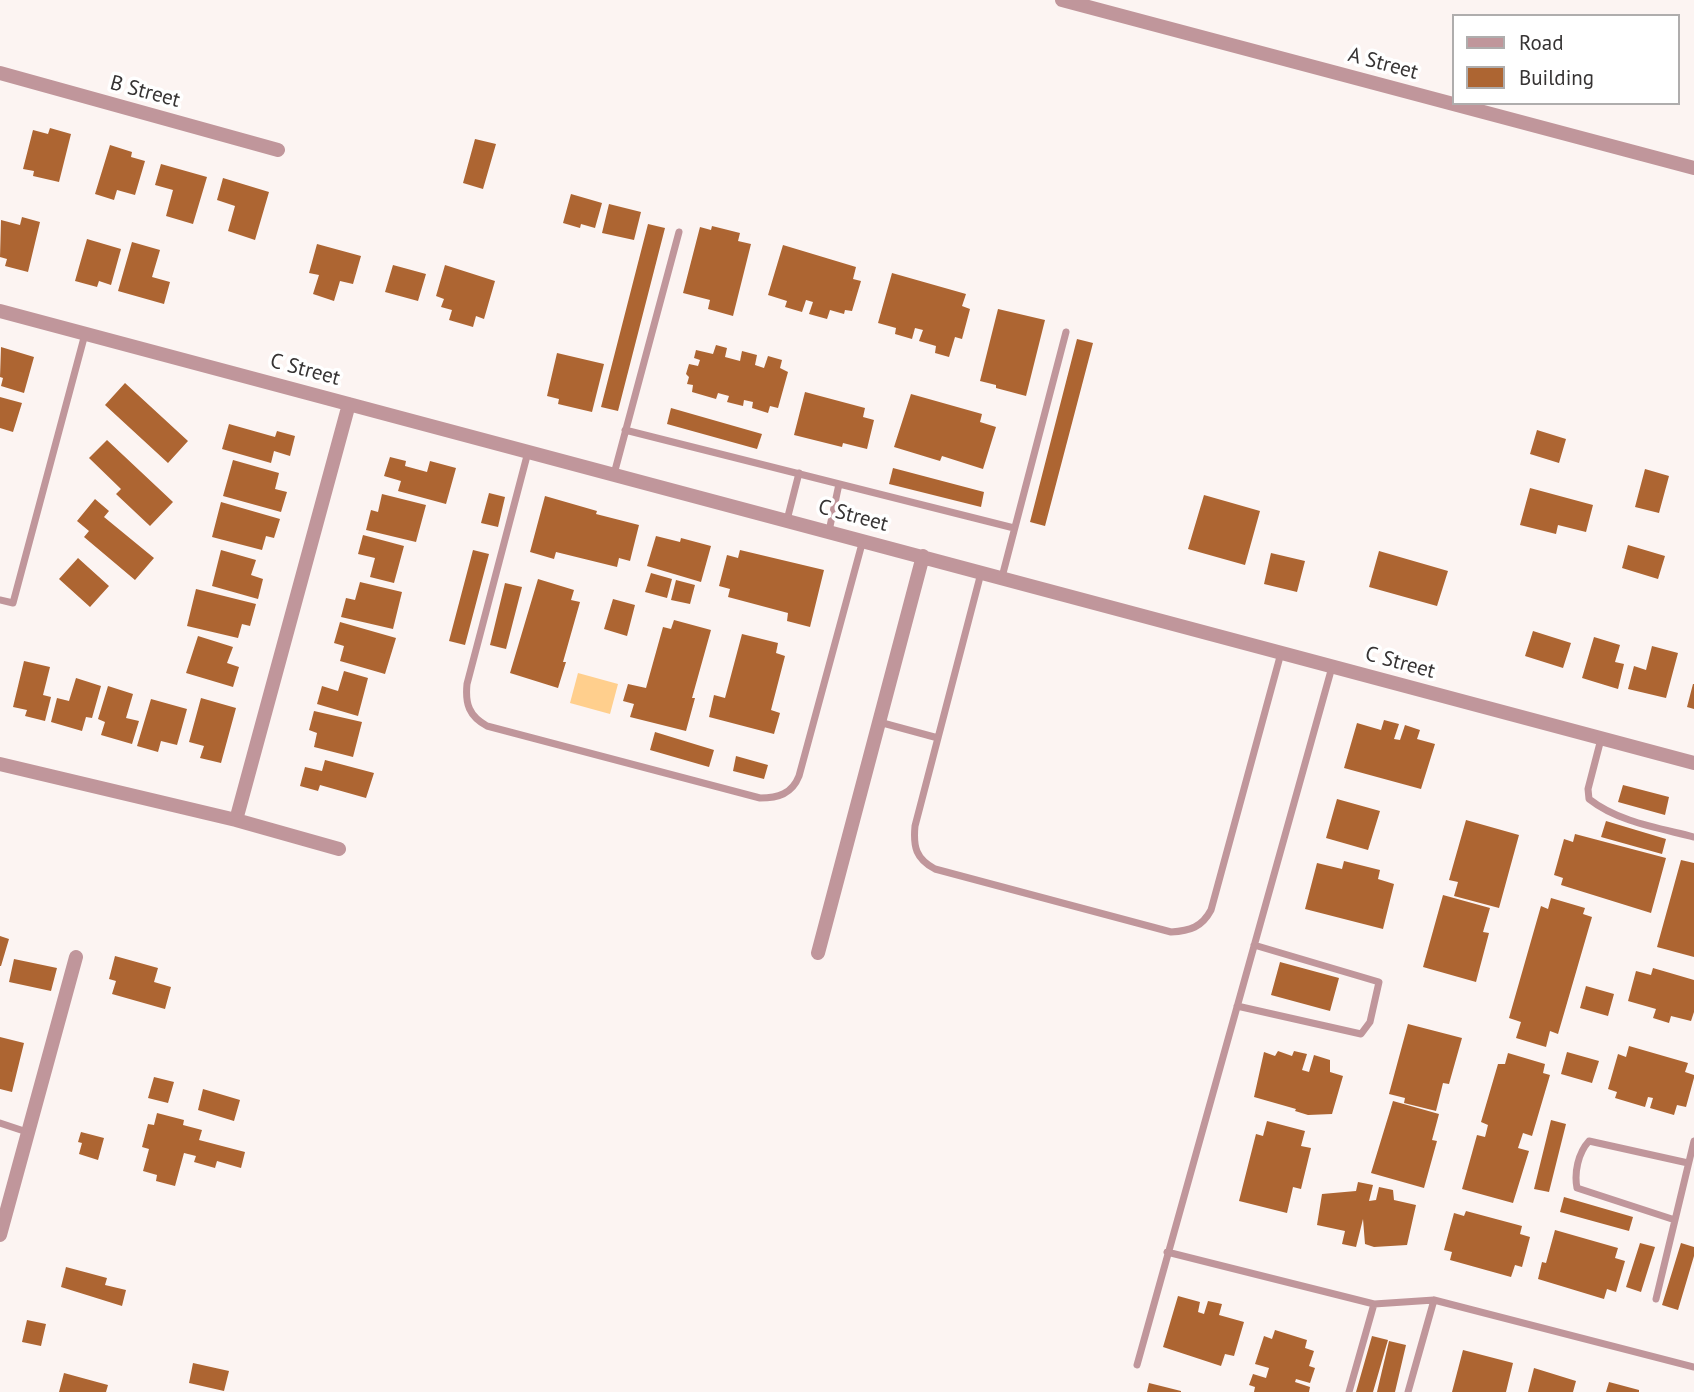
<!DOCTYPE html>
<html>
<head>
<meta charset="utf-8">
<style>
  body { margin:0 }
  #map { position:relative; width:1694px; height:1392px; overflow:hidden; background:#fcf4f2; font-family:"PT Sans",sans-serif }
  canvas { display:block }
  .legend { position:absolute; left:1452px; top:14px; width:228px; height:91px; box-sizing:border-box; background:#fff; border:2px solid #afadad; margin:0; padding:9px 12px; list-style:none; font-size:21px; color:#363333 }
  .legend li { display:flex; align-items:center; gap:14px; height:35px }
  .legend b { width:35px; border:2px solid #afadad }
</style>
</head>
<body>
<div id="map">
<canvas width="1694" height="1392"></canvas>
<ul class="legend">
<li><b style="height:9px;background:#c0969b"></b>Road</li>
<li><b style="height:19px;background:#ad6532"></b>Building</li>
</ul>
</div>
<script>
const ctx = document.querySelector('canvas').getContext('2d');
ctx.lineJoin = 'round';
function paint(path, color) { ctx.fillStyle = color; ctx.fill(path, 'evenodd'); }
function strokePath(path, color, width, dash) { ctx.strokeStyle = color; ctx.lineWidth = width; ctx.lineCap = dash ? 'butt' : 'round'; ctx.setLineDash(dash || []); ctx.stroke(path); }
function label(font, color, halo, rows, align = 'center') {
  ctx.font = font + ' "PT Sans",sans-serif'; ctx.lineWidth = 7; ctx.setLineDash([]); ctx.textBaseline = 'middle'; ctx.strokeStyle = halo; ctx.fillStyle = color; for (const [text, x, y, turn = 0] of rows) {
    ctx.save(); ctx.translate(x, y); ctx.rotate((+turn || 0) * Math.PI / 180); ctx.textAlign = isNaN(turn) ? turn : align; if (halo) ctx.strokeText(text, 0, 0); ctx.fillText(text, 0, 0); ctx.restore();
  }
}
paint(new Path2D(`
  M578 673 618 684 610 714 570 703Z`), '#ffcf8d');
paint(new Path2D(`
  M50 128 71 134 59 182 33 176 34 171 23 169 33 130 48 134Z
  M475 139 496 144 483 189 463 183Z
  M110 145 132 152 131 157 145 161 135 195 117 190 114 200 95 194Z
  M161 164 207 177 193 224 166 216 173 190 155 185Z
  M223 178 269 192 255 240 228 231 235 206 217 200Z
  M571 194 602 203 595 228 581 224 580 228 563 223Z
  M609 204 641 212 634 240 602 233Z
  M22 217 40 222 28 272 5 266 7 259 0 257 1 220 20 225Z
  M648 224 665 228 618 411 601 407Z
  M712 226 740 233 738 241 751 244 733 316 708 309 710 300 683 293 700 227 711 230Z
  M87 239 121 249 111 285 99 281 97 287 75 281Z
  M132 242 160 250 152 277 170 282 164 304 118 291Z
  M317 244 361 256 353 284 340 281 334 301 313 294 319 275 309 273Z
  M783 245 856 267 853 279 861 281 852 311 845 310 844 314 830 310 827 319 809 314 813 302 806 300 802 312 785 307 787 301 768 295Z
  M393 265 426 274 418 301 385 292Z
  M445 265 495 281 484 319 476 316 473 327 449 320 452 310 441 307 444 299 436 296Z
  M892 273 966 294 962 306 970 309 962 339 955 337 949 357 935 353 936 346 919 341 923 330 915 328 912 339 895 334 896 328 878 323Z
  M998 309 1045 320 1026 396 996 388V385L980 381Z
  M1077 339 1093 343 1045 526 1030 522Z
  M716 345 727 348 725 357 740 361 742 351 757 355 755 365 764 368 768 356 782 360 780 368 788 372 778 408 770 406 768 413 752 408 753 402 744 400 743 406 727 402 729 396 718 393 716 399 692 392 693 385 687 384 689 377 686 374 689 364 698 366 700 360 694 358 696 350 713 354Z
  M1 347 34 357 24 393 1 386 3 378 0 377Z
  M557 353 604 364 592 412 558 404 559 399 547 396Z
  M125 383 188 441 168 463 105 405Z
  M805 392 865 408 863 417 874 420 867 449 843 443 842 447 794 435Z
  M911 394 982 414 980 422 996 427 983 469 942 456 940 461 894 447Z
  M0 397 22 403 13 432 0 428Z
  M671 408 762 434 757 449 667 424Z
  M229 424 275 437 277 431 295 436 290 456 274 451 271 463 222 449Z
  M1537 430 1566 439 1559 463 1530 454Z
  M107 440 173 502 150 526 116 494 121 489 89 458Z
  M390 457 406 461 405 466 427 472 430 461 456 468 446 504 398 491 401 481 384 476Z
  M233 460 279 473 275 489 287 492 281 512 223 496Z
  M893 468 984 492 981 507 889 484Z
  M1645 469 1669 476 1659 513 1635 507Z
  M1530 488 1593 505 1586 532 1558 525 1556 534 1520 525Z
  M489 493 505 497 498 527 481 523Z
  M382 494 426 505 416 542 366 530 371 510 378 512Z
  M1204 495 1260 511 1245 565 1188 549Z
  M545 496 597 511 596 514 639 525 630 561 619 558 617 567 556 552 554 559 530 552Z
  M95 499 109 511 104 517 154 558 135 580 84 537 89 531 77 521Z
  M221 502 280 519 274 538 266 536 262 550 212 537Z
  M363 535 404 546 394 583 370 577 375 558 358 554Z
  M656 536 680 542 681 538 711 546 701 582 647 566Z
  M1628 545 1665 556 1658 579 1622 568Z
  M221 550 256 560 251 575 263 579 258 599 212 586Z
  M473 550 489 554 465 645 449 641Z
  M740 550 824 570 810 627 787 621 788 613 728 597 730 589 719 586 727 555 738 558Z
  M1379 551 1448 571 1437 606 1369 587Z
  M1271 553 1305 561 1297 592 1264 584Z
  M78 558 109 586 90 607 59 579Z
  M651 573 672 579 667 598 645 592Z
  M538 579 574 590 571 600 580 602 563 662H566L558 688 510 673Z
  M676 580 695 585 690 604 671 600Z
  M360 582 402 592 393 629 341 617 346 598 355 600Z
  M505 583 522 587 506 649 490 645Z
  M196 589 256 604 250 626 242 624 238 638 187 626Z
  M613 599 635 605 627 636 604 629Z
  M674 620 711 630 692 698H695L686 731 630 717 634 704 623 701 628 684 646 688 663 627 671 629Z
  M340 622 396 638 385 674 340 661 344 646 334 643Z
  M1533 631 1571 643 1563 668 1525 656Z
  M742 634 778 643 776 653 785 656 771 710 780 713 774 734 709 717 714 695 725 698Z
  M198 636 233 647 227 663 239 667 233 687 186 673Z
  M1594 637 1620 645 1615 662 1624 664 1618 689 1582 678Z
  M1652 646 1678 653 1666 698 1628 689 1634 666 1646 670Z
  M24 661 50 667 43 695 51 697 45 721 25 716 27 710 13 707Z
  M344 671 368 678 358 716 317 704 322 686 338 691Z
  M76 678 101 686 92 718 86 717 82 731 51 722 57 698 69 701Z
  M1693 684H1694V709L1687 707Z
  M108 686 133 694 126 718 139 721 132 744 101 735 105 722 98 719Z
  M201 698 236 708 221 763 200 758 204 746 189 742Z
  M151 699 187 709 177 745 161 741 158 752 137 746Z
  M314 711 362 722 353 757 314 747 317 733 309 730Z
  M1384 720 1399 724 1394 739 1400 740 1405 725 1420 730 1417 739 1435 744 1421 789 1344 768 1357 723 1381 730Z
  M655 732 714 750 709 767 650 750Z
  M736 756 768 765 764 779 733 771Z
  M325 760 374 773 366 798 320 785 318 791 300 786 305 767 322 771Z
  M1623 785 1669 797 1665 815 1618 802Z
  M1337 799 1380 811 1368 850 1326 838Z
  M1466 820 1519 835 1499 908 1454 896 1458 882 1449 880Z
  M1606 821 1666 839 1662 854 1601 837Z
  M1575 834 1666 858 1651 913 1561 885 1563 878 1554 875 1564 839 1573 842Z
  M1681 860 1694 863V957L1657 947Z
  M1344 861 1380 870 1378 879 1394 884 1383 929 1305 909 1317 863 1342 869Z
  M1443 895 1490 908 1483 932 1489 933 1476 982 1423 967Z
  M1551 898 1585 908 1583 914 1592 917 1558 1034 1550 1031 1546 1047 1516 1038 1521 1022 1509 1018 1541 906 1548 909Z
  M0 936 9 939 1 966H0Z
  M115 956 158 968 154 982 171 987 165 1009 112 994 116 981 109 979Z
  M14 959 57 968 51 991 9 982Z
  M1280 962 1339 978 1330 1011 1271 995Z
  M1653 968 1694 980V1012L1691 1021 1671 1016 1669 1023 1653 1018 1656 1009 1628 1001 1636 971 1651 975Z
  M1586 986 1614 994 1608 1016 1580 1008Z
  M1408 1024 1462 1038 1449 1084 1443 1083 1436 1111 1404 1103 1405 1098 1389 1094Z
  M0 1037 24 1043 12 1092 0 1089Z
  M1629 1046 1688 1063 1685 1072 1694 1075V1078L1686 1107 1677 1105 1674 1115 1650 1108 1653 1098 1648 1097 1645 1107 1615 1098 1617 1092 1608 1089 1618 1054 1626 1057Z
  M1278 1051 1292 1056 1294 1051 1307 1054 1302 1070 1309 1072 1314 1055 1330 1060V1072L1343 1076 1332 1114 1308 1115 1295 1111 1296 1109 1254 1097 1264 1052 1275 1056Z
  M1567 1052 1599 1061 1592 1083 1561 1074Z
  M1508 1053 1545 1064 1543 1073 1550 1075 1532 1136 1523 1133 1518 1148 1529 1151 1513 1203 1462 1189 1477 1135 1485 1137 1488 1125 1481 1122 1498 1064H1505Z
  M154 1077 174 1082 168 1103 148 1098Z
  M203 1089 240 1100 234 1121 198 1110Z
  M1393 1101 1439 1114 1432 1140 1437 1141 1424 1188 1371 1173Z
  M157 1113 184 1120 183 1125 202 1130 199 1140 245 1152 241 1168 217 1161 215 1168 194 1162 196 1156 184 1153 175 1186 156 1181 157 1175 143 1171 149 1149 142 1147 148 1124 154 1125Z
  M1551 1120 1566 1124 1549 1192 1534 1189Z
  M1267 1121 1305 1131 1301 1146 1311 1148 1301 1189 1293 1187 1287 1213 1239 1201 1256 1134 1263 1136Z
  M81 1132 104 1138 98 1160 79 1154 82 1143 78 1142Z
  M1358 1182 1373 1185 1369 1201 1376 1200 1379 1187 1393 1190 1394 1200 1416 1205 1407 1245 1374 1247 1365 1244 1363 1219 1356 1247 1342 1244 1345 1231 1317 1225 1322 1194 1356 1191Z
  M1564 1197 1633 1217 1629 1231 1560 1212Z
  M1466 1211 1522 1226 1520 1234 1530 1237 1522 1267 1515 1265 1511 1277 1450 1260 1452 1252 1444 1250 1454 1213 1464 1216Z
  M1555 1230 1618 1248 1615 1258 1625 1261 1616 1292 1607 1289 1604 1299 1538 1279 1542 1262 1546 1263Z
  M1640 1243 1655 1247 1641 1292 1626 1287Z
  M1681 1243 1694 1247V1256L1678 1310 1662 1305Z
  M66 1267 107 1278 105 1285 126 1290 122 1306 61 1287Z
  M1178 1296 1200 1302 1198 1312 1204 1314 1208 1301 1222 1304 1219 1315 1244 1322 1234 1356 1225 1354 1221 1366 1163 1347Z
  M27 1320 46 1324 41 1346 22 1342Z
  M1275 1330 1307 1340 1305 1348 1314 1351 1309 1366 1315 1368 1310 1383 1296 1379 1295 1382 1310 1387 1309 1392H1254L1255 1387 1249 1385 1253 1374 1266 1378 1269 1368 1255 1364 1264 1336 1272 1339Z
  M1372 1336 1388 1340 1373 1392H1356Z
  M1389 1341 1406 1345 1395 1392H1377Z
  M1463 1350 1513 1363 1506 1392H1452Z
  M193 1363 229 1371 224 1391 189 1383Z
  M1534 1368 1576 1381 1573 1392H1528Z
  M64 1373 108 1385 106 1392H59Z
  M1609 1382 1639 1390V1392H1606Z
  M1149 1383 1181 1391V1392H1147Z`), '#ad6532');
strokePath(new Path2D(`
  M625 430 1014 528
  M528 452 467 684C465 704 469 716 487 726L760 798C778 798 792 794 799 776L863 540
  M614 474 679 232
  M787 520 799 473
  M829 531 839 484
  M981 573 915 826C913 847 916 859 935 869L1171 932C1190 931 1202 927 1211 910L1281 653
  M1002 577 1066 332
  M0 600 13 603 85 334
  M879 722 938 738
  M1601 739 1588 789 1589 799C1618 822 1659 828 1694 837
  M1237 1006 1361 1034 1370 1022 1379 982 1254 945
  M0 1123 27 1132
  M1675 1220 1577 1188C1574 1173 1578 1153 1589 1141L1688 1163
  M1167 1252 1374 1304 1434 1300 1694 1367
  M1656 1299 1694 1141
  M1137 1365 1332 667
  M1349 1392 1374 1304
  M1408 1392 1434 1300`), '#c0969b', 7);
strokePath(new Path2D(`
  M1062 0 1694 168
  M0 73 278 150
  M0 311 1694 763
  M0 764 236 820 339 849
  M236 820 349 404
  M818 953 923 556
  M0 1235 76 957`), '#c0969b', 14);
label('21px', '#363333', '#fff', [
  ["A Street",1383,64,15],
  ["B Street",145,92,15],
  ["C Street",305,370,15],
  ["C Street",853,516,15],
  ["C Street",1400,663,15]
]);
</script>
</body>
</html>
